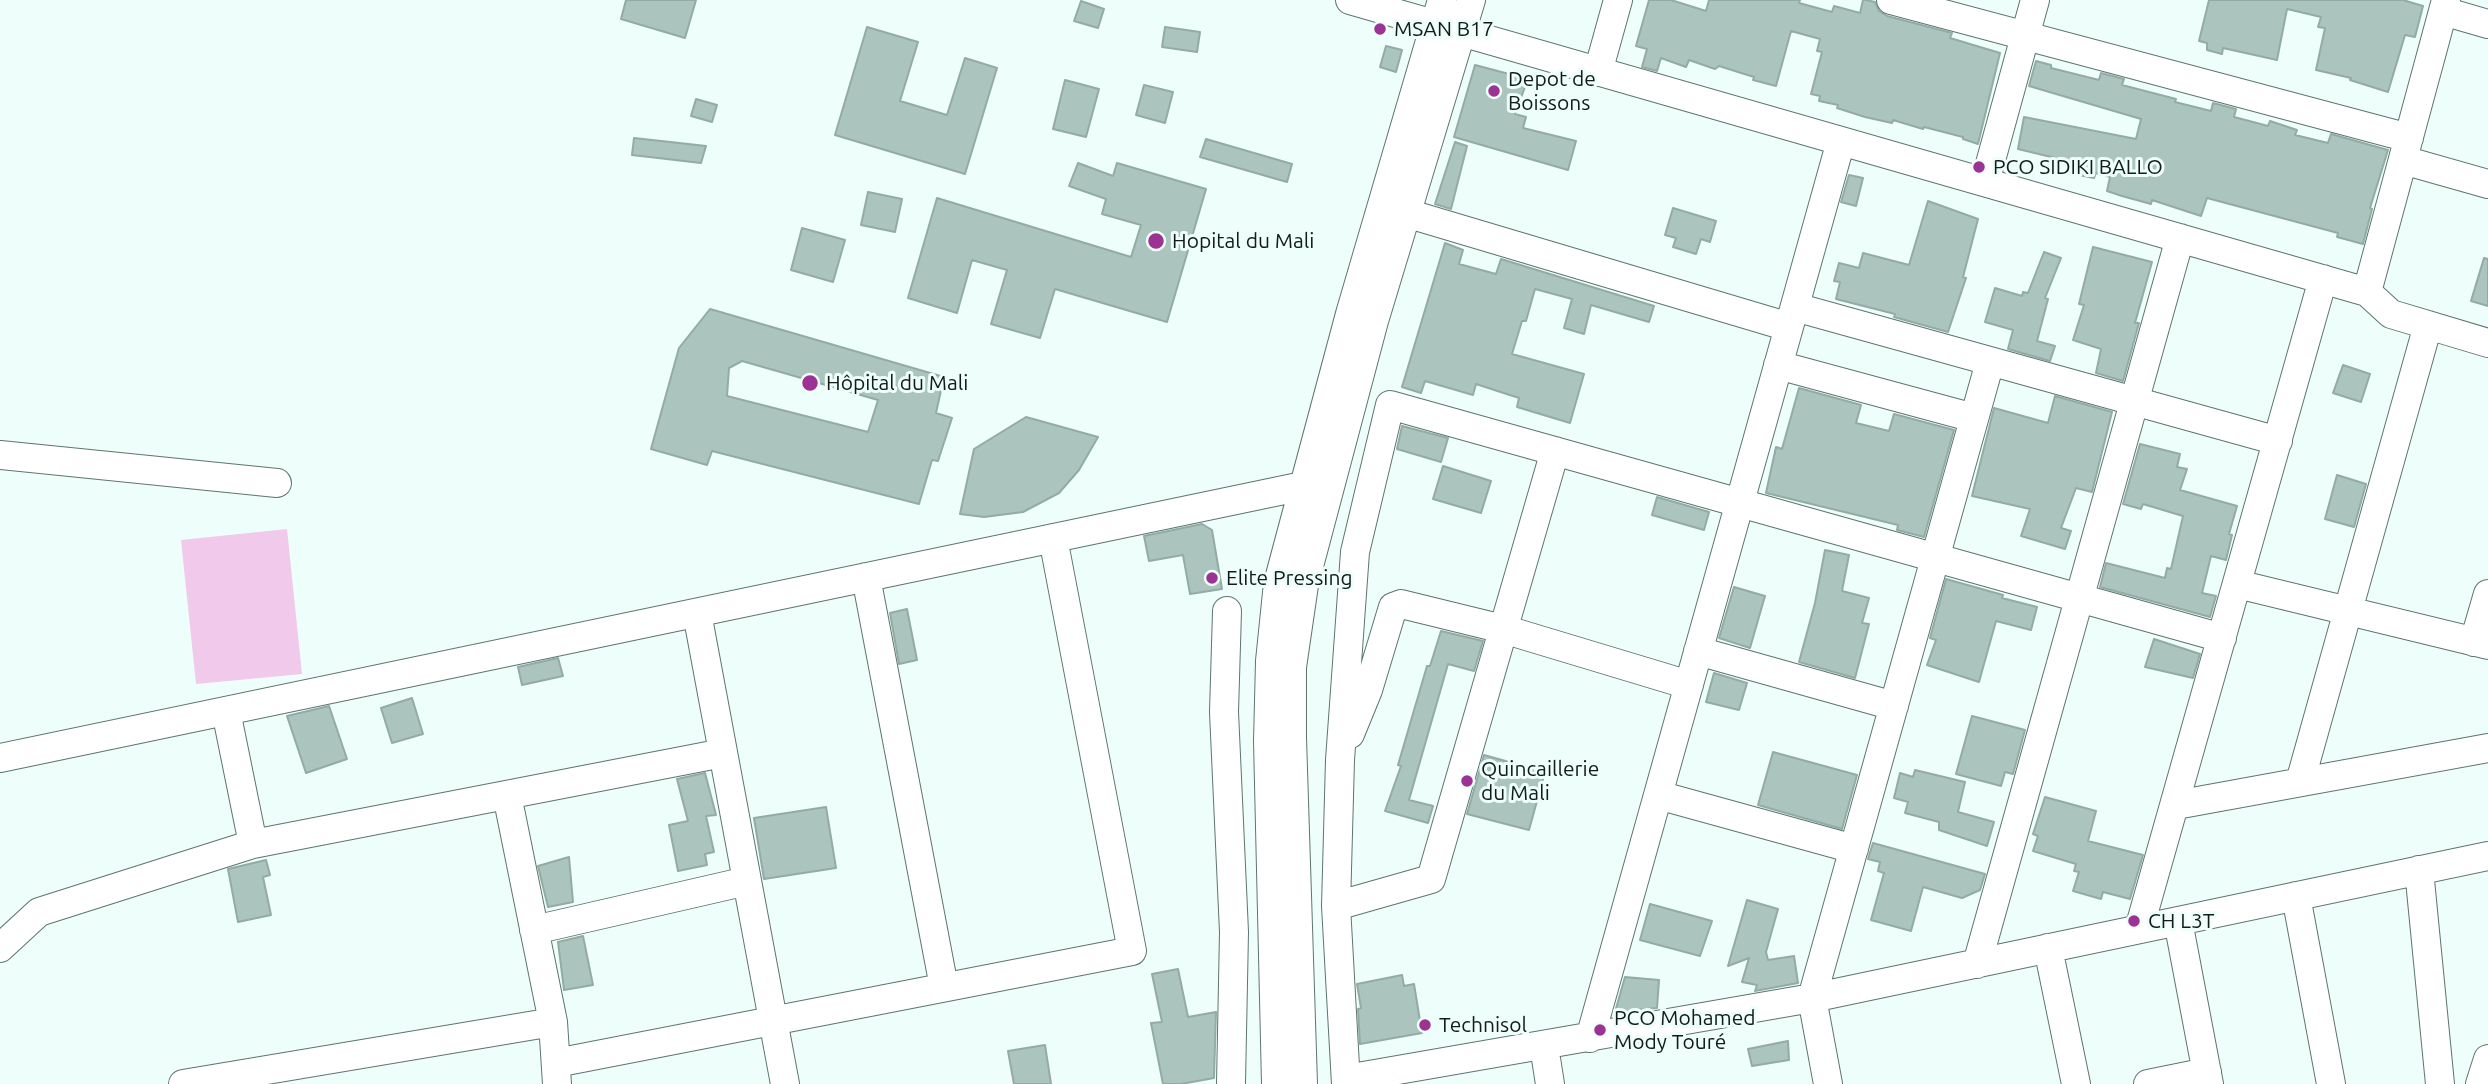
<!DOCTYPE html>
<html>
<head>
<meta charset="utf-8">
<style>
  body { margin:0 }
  canvas { display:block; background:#eefefa }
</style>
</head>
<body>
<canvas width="2488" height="1084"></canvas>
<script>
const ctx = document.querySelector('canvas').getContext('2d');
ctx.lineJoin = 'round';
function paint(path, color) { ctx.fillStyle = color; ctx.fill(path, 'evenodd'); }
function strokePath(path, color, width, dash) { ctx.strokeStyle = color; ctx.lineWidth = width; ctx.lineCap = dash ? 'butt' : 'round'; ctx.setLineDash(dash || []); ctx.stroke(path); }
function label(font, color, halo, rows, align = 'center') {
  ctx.font = font + ' Ubuntu,sans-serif'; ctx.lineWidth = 6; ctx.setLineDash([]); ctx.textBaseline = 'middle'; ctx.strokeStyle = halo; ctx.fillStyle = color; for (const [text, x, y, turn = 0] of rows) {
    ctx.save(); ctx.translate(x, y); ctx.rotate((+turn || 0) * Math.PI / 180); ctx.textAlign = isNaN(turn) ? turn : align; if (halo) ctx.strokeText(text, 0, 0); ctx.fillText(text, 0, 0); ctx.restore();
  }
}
paint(new Path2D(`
  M287 529 302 674 196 684 181 540Z`), '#f1caeb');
const building = new Path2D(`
  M626 0H696L685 38 621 19Z
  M1649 0H1671L1706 11 1709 0H1800L1799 3 1832 12 1834 6 1860 13 1863 0H1866L1875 2 1879 11 1887 16 1952 33 1950 38 2000 53 1978 144 1963 139V137L1924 127 1923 129 1893 120 1892 123 1865 117 1837 108 1838 105 1819 101 1820 96 1811 94 1822 52 1817 51 1820 39 1791 31 1776 86 1753 80 1754 77 1719 66 1715 69 1689 60 1686 67 1661 58 1657 71 1642 67 1647 49 1636 46Z
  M2209 0H2403L2423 6 2415 37 2405 35 2388 92 2350 80 2351 78 2316 70 2325 28 2318 27 2321 17 2287 9 2277 60 2223 48 2222 54 2207 50V43L2199 41Z
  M1081 1 1104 9 1098 28 1074 21Z
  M867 27 918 42 900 101 947 115 965 58 997 68 965 174 835 135Z
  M1165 27 1200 32 1197 52 1162 47Z
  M1386 46 1402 50 1396 72 1380 67Z
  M2036 61 2051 65V68L2099 80 2101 73 2124 79 2122 85 2176 99 2175 102 2211 111 2213 103 2236 109 2234 117 2268 126 2270 121 2297 130 2295 135 2328 143 2331 134 2388 150 2370 208 2372 209 2363 244 2337 237 2338 233 2207 198 2201 216 2152 200 2151 204 2122 196 2107 191 2110 177 2096 173 2094 178 2069 173 2072 162 2018 149 2024 117 2136 139 2141 119 2029 86Z
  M1475 65 1528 79 1515 114 1526 117 1523 128 1576 141 1568 170 1454 137Z
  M1065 80 1099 89 1086 137 1053 129Z
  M1144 85 1173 92 1165 123 1136 115Z
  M696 99 717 105 712 122 691 116Z
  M634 138 706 146 701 163 632 155Z
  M1206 139 1292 164 1287 182 1200 157Z
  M1455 142 1467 146 1451 209 1435 204Z
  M1078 163 1113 176 1117 163 1206 189 1167 322 1055 289 1040 338 991 324 1007 270 972 260 957 313 908 298 937 198 1131 257 1141 225 1102 214 1106 199 1069 186Z
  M1849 175 1863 178 1856 206 1841 202Z
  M868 192 902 199 895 232 861 225Z
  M1928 201 1978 219 1963 277 1966 278 1948 332 1894 317 1895 314 1836 299 1840 282 1834 281 1839 263 1859 268 1863 253 1909 265Z
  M1673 208 1716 221 1710 242 1701 239 1696 254 1673 247 1676 238 1665 235Z
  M802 228 845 240 833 282 791 270Z
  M1445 243 1463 250 1459 264 1496 274 1501 259 1654 306 1649 322 1591 305 1584 334 1564 328 1572 299 1535 289 1526 321H1522L1512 354 1584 374 1570 423 1517 407 1519 398 1476 384 1473 395 1425 381 1421 393 1402 387Z
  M2093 247 2152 262 2135 323H2139L2123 381 2096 373 2101 349 2073 340 2084 305 2079 304Z
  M2044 252 2061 258 2045 298 2048 299 2037 341 2055 346 2050 361 2008 349 2013 330 1985 322 1995 288 2022 296 2023 292 2028 293Z
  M2484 258 2488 259V306L2471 301Z
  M710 309 944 377 936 413 952 418 938 461 932 460 919 504 712 451 707 465 651 449 679 348ZM742 361 878 400 868 432 727 396 729 368Z
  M2343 365 2370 374 2361 402 2333 393Z
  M1799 388 1861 405 1856 423 1889 431 1894 414 1954 430 1924 537 1897 530 1898 525 1766 493 1776 447 1782 449Z
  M2055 396 2112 412 2092 492 2076 488 2061 528 2071 531 2065 549 2021 536 2030 509 1972 496 1994 408 2048 423Z
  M1026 417 1098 437 1079 470 1059 493 1023 512 984 517 960 514 974 449Z
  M1402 426 1448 438 1441 462 1397 449Z
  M2140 444 2180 454 2177 467 2187 469 2180 490 2237 506 2229 534 2232 535 2226 560 2211 556 2202 593 2216 596 2210 617 2100 587 2106 563 2165 578 2167 568 2171 569 2183 516 2143 504 2141 509 2123 504Z
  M1443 466 1491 481 1481 513 1433 499Z
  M2337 475 2366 484 2354 527 2325 519Z
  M1657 497 1709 512 1704 530 1652 515Z
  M1202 524 1212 530 1222 589 1190 594 1183 555 1149 561 1144 536Z
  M1825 550 1849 555 1842 591 1869 598 1862 623 1869 624 1855 678 1799 662 1815 603Z
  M1946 579 2003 595 2002 598 2037 607 2031 630 1996 621 1979 682 1927 665 1936 640 1930 638Z
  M1734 587 1765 596 1750 648 1719 638Z
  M907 609 917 660 899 664 890 613Z
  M1441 631 1483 641 1474 671 1448 664 1409 800 1433 806 1428 823 1385 811 1401 766 1398 765 1427 666H1430Z
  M2154 639 2200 654 2193 678 2145 667Z
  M558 658 563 676 522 685 518 667Z
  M1714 673 1747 683 1739 710 1706 702Z
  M412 698 423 734 392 743 381 708Z
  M329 706 347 759 306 773 287 716Z
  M1972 716 2025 730 2013 774 2005 772 2001 786 1956 774Z
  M1773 752 1857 775 1842 829 1758 805Z
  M1484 755 1545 772 1529 830 1467 814Z
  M1915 770 1965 782 1958 812 1994 822 1987 846 1939 830V822L1905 813 1908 802 1894 798 1900 773 1913 777Z
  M705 773 716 815 706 816 714 852 705 854 707 865 678 871 669 825 688 821 677 779Z
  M2045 797 2096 811 2088 841 2143 855 2130 899 2103 892 2101 899 2073 891 2079 872 2074 871 2076 864 2033 851 2038 836 2033 834Z
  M826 807 836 868 764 879 754 818Z
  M1873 843 1985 874 1980 890 1962 898 1923 887 1911 931 1871 920 1884 873 1878 871 1880 862 1868 859Z
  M569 857 573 902 548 907 538 866Z
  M266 860 270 875 263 877 271 915 238 922 228 869Z
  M1747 900 1778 909 1766 952 1768 960 1794 956 1798 983 1755 991 1757 985 1742 982 1749 958 1728 966Z
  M1650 904 1712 921 1700 956 1640 940Z
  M583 936 593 985 564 990 558 942Z
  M1178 969 1188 1017 1216 1012 1214 1078 1181 1084H1163L1151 1023 1162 1022 1152 974Z
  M1402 975 1404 986 1414 984 1422 1033 1360 1044 1358 1009 1361 1008 1357 984Z
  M1625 977 1659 980 1657 1008 1615 1012Z
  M1788 1041 1789 1060 1752 1066 1748 1049Z
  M1045 1045 1051 1084H1014L1008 1051Z`);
paint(building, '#abc5be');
strokePath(building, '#93aba5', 2);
const minor = new Path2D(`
  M1350 0 2367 292 2391 314 2488 343
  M1891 0 2409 138
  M2443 11 2488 24
  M1598 72 1618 0
  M2403 160 2488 184
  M1985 182 2035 0
  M1406 213 1789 327
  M2367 292 2446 0
  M1795 307 2278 441
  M1778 365 1974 418
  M0 455 277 483
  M866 577 944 987
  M2237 584 2488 645
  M1227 611 1224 712 1234 932 1231 1084
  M697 613 785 1084
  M2474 642 2488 594
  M1698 651 1894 706
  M226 711 253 844
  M1350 734 1368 690 1393 607 1401 604 1503 629 1689 685
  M0 758 1303 486
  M2300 782 2428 325
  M507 795 553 1022 557 1084
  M1658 795 1854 849
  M2176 805 2488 748
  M2419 870 2440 1084
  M2296 896 2331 1084
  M1336 906 1431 879 1555 451
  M2178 921 2209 1084
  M2139 929 2323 279
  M534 930 747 881
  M0 948 39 912 253 844 723 753
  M2048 948 2076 1084
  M1977 964 2180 238
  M1590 1038 1841 141
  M1544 1046 1550 1084
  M556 1063 1132 951 1053 538
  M1346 1079 1812 998 2488 856
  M183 1084 553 1022
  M1276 1084 1268 741 1270 661 1278 583 1350 314 1442 0
  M1303 1084 1292 738V667L1304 585 1374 321 1471 0
  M1346 1084 1336 906 1340 760 1355 552 1390 405 2222 638
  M1828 1084 1812 998 1990 362
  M2148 1084 2207 1072
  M2480 1084 2488 1059`);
strokePath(minor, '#5e756f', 30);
strokePath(minor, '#fff', 28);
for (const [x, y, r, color] of [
  [1380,29,7,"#9b3294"],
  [1494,91,7,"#9b3294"],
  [1979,167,7,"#9b3294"],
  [1156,241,9,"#9b3294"],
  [810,383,9,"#9b3294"],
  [1212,578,7,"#9b3294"],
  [1467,781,7,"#9b3294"],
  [2134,921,7,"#9b3294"],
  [1425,1025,7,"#9b3294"],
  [1600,1030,7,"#9b3294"]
]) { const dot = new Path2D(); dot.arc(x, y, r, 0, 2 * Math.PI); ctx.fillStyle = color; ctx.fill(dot); strokePath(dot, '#eefefa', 2.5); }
label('21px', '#121b19', '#eefefa', [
  ["MSAN B17",1394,29],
  ["Depot de",1508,79],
  ["Boissons",1508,103],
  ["PCO SIDIKI BALLO",1993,167],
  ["Hopital du Mali",1172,241],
  ["Hôpital du Mali",826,383],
  ["Elite Pressing",1226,578],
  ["Quincaillerie",1481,769],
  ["du Mali",1481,793],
  ["CH L3T",2148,921],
  ["PCO Mohamed",1614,1018],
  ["Mody Touré",1614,1042],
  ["Technisol",1439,1025]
], 'left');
</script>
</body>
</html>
